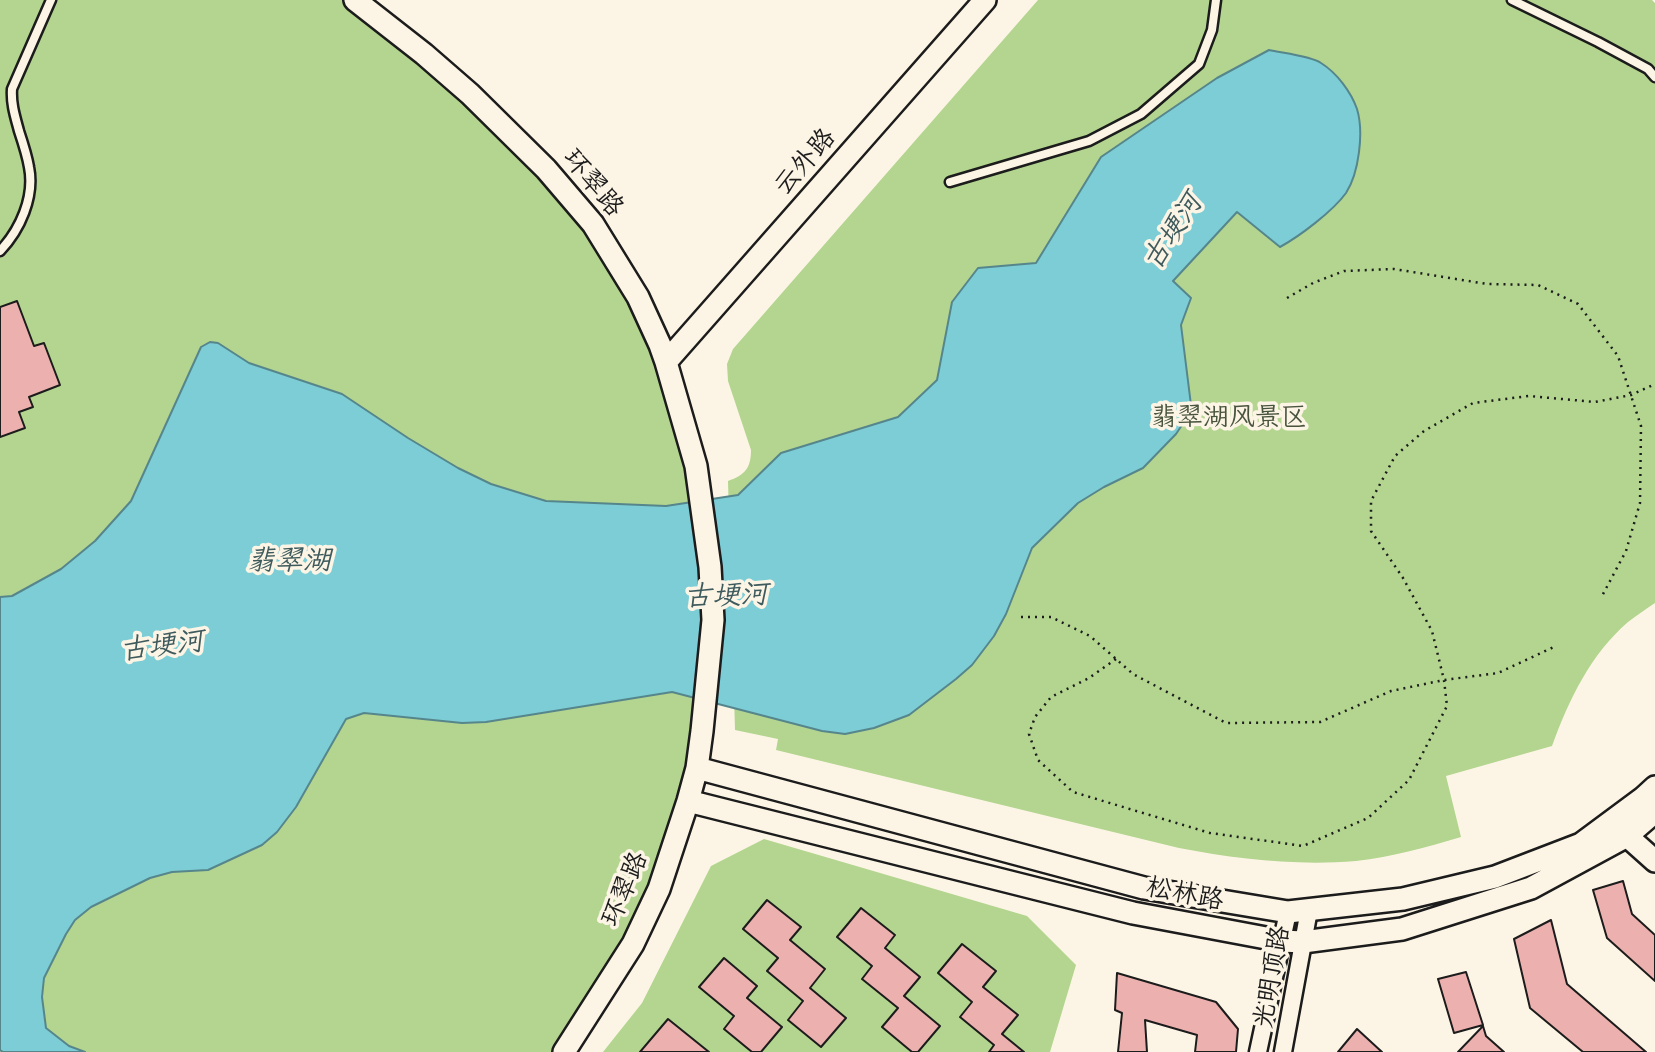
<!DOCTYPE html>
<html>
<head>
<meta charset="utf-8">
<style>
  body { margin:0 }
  canvas { display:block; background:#fcf5e5 }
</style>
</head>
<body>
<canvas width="1655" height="1052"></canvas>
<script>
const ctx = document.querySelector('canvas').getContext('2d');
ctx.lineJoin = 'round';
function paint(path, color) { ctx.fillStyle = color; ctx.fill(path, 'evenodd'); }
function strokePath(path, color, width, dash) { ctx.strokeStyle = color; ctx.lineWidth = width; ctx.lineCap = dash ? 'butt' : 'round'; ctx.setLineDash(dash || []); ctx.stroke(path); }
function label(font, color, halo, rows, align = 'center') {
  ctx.font = font + ' "Comic Neue","LXGW WenKai TC",sans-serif'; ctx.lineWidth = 7; ctx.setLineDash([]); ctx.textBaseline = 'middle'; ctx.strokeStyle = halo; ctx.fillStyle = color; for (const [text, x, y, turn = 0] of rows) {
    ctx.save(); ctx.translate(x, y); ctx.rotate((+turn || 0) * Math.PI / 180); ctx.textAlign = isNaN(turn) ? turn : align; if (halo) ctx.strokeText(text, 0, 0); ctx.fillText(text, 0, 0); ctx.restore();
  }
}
paint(new Path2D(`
  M0 0H355L470 94 622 268 696 466 702 731 659 889 564 1052H0Z
  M1038 0H1652L1655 3V603C1646 609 1637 615 1628 622 1590 655 1569 700 1552 746L1446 776 1461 837C1427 847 1392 857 1356 861 1296 866 1237 859 1179 848L776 750 778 739 735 730 728 481C745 475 751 468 751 450L728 381 727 364 733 349Z
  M764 839 1027 916 1076 965 1050 1052H603L642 1003 711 866Z`), '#b3d58f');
const water = new Path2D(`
  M1269 50C1282 53 1311 56 1321 63 1337 73 1351 92 1357 109 1364 132 1359 173 1346 193 1333 211 1300 236 1280 247L1237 212 1173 281 1191 298 1181 325 1191 405 1184 422 1176 434 1143 468 1104 487 1078 503 1032 548 1006 614 994 636 972 665 956 679 909 715 874 728 845 734 822 731 672 692 486 722 462 723 364 713 346 719 296 807 277 832 262 845 208 870 172 872 150 878 91 907 75 920 66 934 44 978 42 997 46 1028 69 1046 85 1052H3L0 1050V597L12 596 61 569 95 541 131 501 201 347 210 342 218 343 249 363 342 394 408 438 458 468 491 484 546 501 666 506 738 495 781 453 898 417 937 380 952 302 978 268 1036 263 1101 157 1217 78Z`);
paint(water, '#7ccdd6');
strokePath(water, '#56868c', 2);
const building = new Path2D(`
  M17 301 34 346 44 343 60 385 29 397 33 407 19 412 25 428 0 437V307Z
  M1623 881 1632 914 1655 935V981L1607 938 1593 890Z
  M767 900 801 927 790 940 825 969 810 988 846 1018 821 1047 788 1020 803 1001 767 971 778 958 743 929Z
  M861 908 895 935 885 948 920 977 904 996 940 1026 918 1052H912L882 1027 898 1008 862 979 872 966 837 937Z
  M1551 920 1567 984 1646 1052H1583L1530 1008 1514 939Z
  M962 944 996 971 983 987 1018 1015 1002 1034 1024 1052H989L994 1045 960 1017 972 1002 938 973Z
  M724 958 757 986 747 998 782 1027 761 1052H752L724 1029 734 1016 699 987Z
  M1466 972 1483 1025 1454 1033 1438 979Z
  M1117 973 1216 1002 1238 1029 1236 1052H1195L1197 1035 1145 1020 1147 1052H1118L1122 1013 1115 1010Z
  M668 1019 709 1052H640Z
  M1483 1026 1486 1036 1504 1052H1458Z
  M1357 1029 1382 1052H1338Z`);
paint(building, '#ecb1ae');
strokePath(building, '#1c1c1c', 2);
const service = new Path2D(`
  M1512 0 1598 42 1648 69 1655 77
  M950 182 1089 141 1141 114 1199 64 1212 30 1216 0
  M0 251C20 230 35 197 29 167 27 155 23 143 19 131 15 116 11 104 12 89L51 0`);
const minor = new Path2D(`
  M1258 1052 1288 912
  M1283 1052 1309 910`);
const tertiary = new Path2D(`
  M355 0 424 54 470 94 546 169 593 224 638 297 660 345 666 362 696 466 710 567 713 620 702 731 697 768 688 801 659 889 633 944 564 1052
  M666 362 985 0
  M697 768 1144 888 1288 912 1403 899 1495 877 1581 844 1643 798 1655 787
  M688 801 1133 913 1282 941 1303 942 1402 929 1531 888 1627 836 1655 812
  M1627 836 1655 861`);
strokePath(service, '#1c1c1c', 13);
strokePath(minor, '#1c1c1c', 21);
strokePath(tertiary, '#1c1c1c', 26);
strokePath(new Path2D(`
  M1287 298 1313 283 1344 271 1394 269 1487 284 1538 285 1578 304 1618 356 1641 426 1640 503 1626 551 1602 596
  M1021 617H1051L1090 636 1133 674 1226 723 1320 722 1391 691 1444 680 1498 673 1556 646
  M1116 659 1089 678 1051 697 1035 717 1029 734 1038 760 1073 792 1210 833 1303 846 1368 818 1409 780 1447 706 1444 680 1432 631 1403 578 1371 531V501L1395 456 1424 431 1473 403 1529 396 1595 402 1631 395 1655 384`), '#1c1c1c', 2.5, [2, 5]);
strokePath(service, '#fcf5e5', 8);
strokePath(minor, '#fcf5e5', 16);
strokePath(tertiary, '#fcf5e5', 21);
label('26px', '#1c1c1c', '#fcf5e5', [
  ["云外路",805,162,-49],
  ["环翠路",593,183,50],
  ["环翠路",625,889,-67],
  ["松林路",1185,894,11],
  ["光明顶路",1272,977,-80]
]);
label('26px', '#49543e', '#fcf5e5', [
  ["翡翠湖风景区",1229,418]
]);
label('italic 28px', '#3e5a5d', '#fcf5e5', [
  ["古埂河",1173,232,-57],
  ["翡翠湖",289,561],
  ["古埂河",726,596,-2],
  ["古埂河",162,646,-7]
]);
</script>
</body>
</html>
